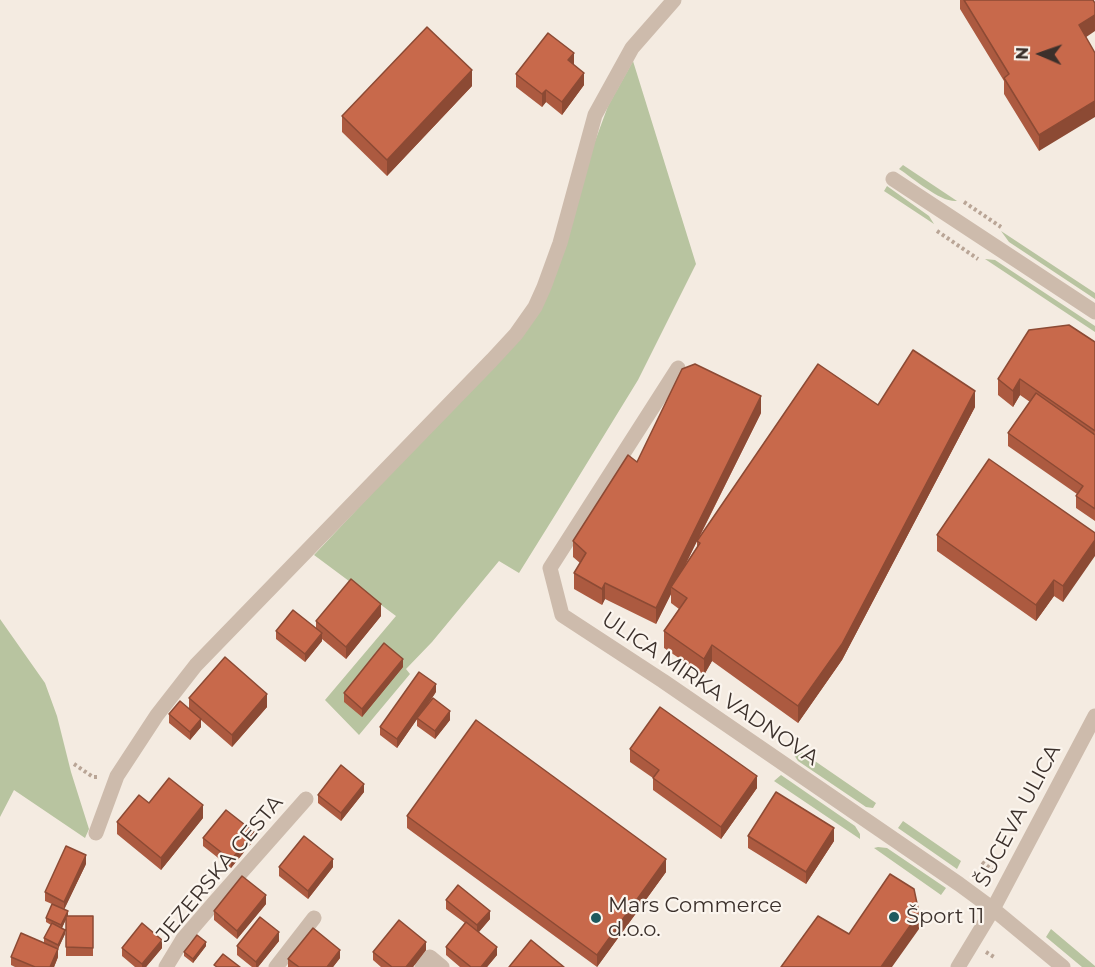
<!DOCTYPE html>
<html>
<head>
<meta charset="utf-8">
<style>
  body { margin:0 }
  #map { position:relative; width:1095px; height:967px; overflow:hidden; background:#f4ebe1; font-family:Montserrat,sans-serif }
  canvas { display:block }
  .north { position:absolute; left:1011px; top:24px; width:60px; height:60px; -webkit-text-stroke:4px #fbf5ee; paint-order:stroke; rotate:272deg; font-size:16px; font-weight:700; line-height:24px; text-align:center; color:#3b302b }
  .north::after { content:''; display:block; margin:auto; width:21px; height:27px; background:#3b302b; clip-path:polygon(50% 0,100% 100%,50% 72%,0 100%) }
</style>
</head>
<body>
<div id="map">
<canvas width="1095" height="967"></canvas>
<div class="north">N</div>
</div>
<script>
const ctx = document.querySelector('canvas').getContext('2d');
ctx.lineJoin = 'round';
function paint(path, color) { ctx.fillStyle = color; ctx.fill(path, 'evenodd'); }
function strokePath(path, color, width, dash) { ctx.strokeStyle = color; ctx.lineWidth = width; ctx.lineCap = dash ? 'butt' : 'round'; ctx.setLineDash(dash || []); ctx.stroke(path); }
function label(font, color, halo, rows, align = 'center') {
  ctx.font = font + ' Montserrat,sans-serif'; ctx.lineWidth = 4.5; ctx.setLineDash([]); ctx.textBaseline = 'middle'; ctx.strokeStyle = halo; ctx.fillStyle = color; for (const [text, x, y, turn = 0] of rows) {
    ctx.save(); ctx.translate(x, y); ctx.rotate((+turn || 0) * Math.PI / 180); ctx.textAlign = isNaN(turn) ? turn : align; if (halo) ctx.strokeText(text, 0, 0); ctx.fillText(text, 0, 0); ctx.restore();
  }
}
paint(new Path2D(`
  M633 61 696 264 638 380 557 512 519 573 499 561 432 642 406 669 410 674 359 735 325 700 396 616 314 555 520 336 594 144 608 106Z
  M903 165 957 201C941 203 913 178 899 169Z
  M887 186 929 216 934 224 884 191Z
  M1001 231 1095 293V299L1009 242Z
  M985 259 995 260 1095 326V332Z
  M0 619 45 683 57 716 71 772 89 829 85 838 14 790 0 817Z
  M793 746 876 803 873 808 866 807 798 761 792 752Z
  M781 775 855 826 860 834V839L774 781Z
  M903 821 961 861 957 869 898 828Z
  M878 847 887 848 946 888 941 895 874 848Z
  M1051 929 1095 966V967H1082L1046 937Z`), '#b8c4a0');
strokePath(new Path2D(`
  M964 202 1001 227
  M937 231 978 259
  M74 764 93 777H99
  M982 862 995 872
  M986 952 994 957`), '#b9a596', 4, [3, 3]);
strokePath(new Path2D(`
  M893 179 1095 312
  M678 368 550 568 562 615 663 681 959 884 993 909 1063 967
  M96 833 117 776 157 715 196 665 492 360 516 334 535 307 544 287 560 243 595 115 632 48 674 0
  M166 967 183 939 214 903 306 799
  M276 967 314 918
  M422 967 430 957 442 967
  M958 967 993 909 1095 716`), '#cdbbac', 15);
paint(new Path2D(`
  M960 0H1093L1086 37 1039 151 1004 94V81L960 9Z
  M574 65 584 85 562 115 546 102 542 107 516 87V74Z
  M472 86 387 176 342 132V116Z
  M1095 342V521L1076 508V496L1077 494 1008 446V433L1030 402 1020 395 1013 407 998 395V379Z
  M878 405 975 407 842 660 798 723 712 661 704 675 664 648V631L679 609 671 603V594L656 624 605 599 602 605 574 589V573L580 563 573 557V541L637 462 761 413 698 540ZM697 541V548L684 568Z
  M1095 533 1063 602 1054 596 1036 621 937 551V535Z
  M381 616 346 659 322 639V641L305 662 276 639V631L316 628V621Z
  M403 667 362 717 344 702V693Z
  M436 692 428 704 450 720 435 739 417 726V719L397 748 380 735V727Z
  M189 698 267 707 232 747 201 720V727L190 740 169 723V714L189 709Z
  M630 749 757 788 721 839 653 790V778L630 762Z
  M364 792 341 821 318 803V795Z
  M149 803 203 818 161 870 117 834V822Z
  M407 816 666 872 597 967 407 828Z
  M748 836 834 841 806 884 748 848Z
  M203 838 254 840 231 868 203 846Z
  M86 864 64 909 68 916H93V956H66V919L62 928 65 934 58 949V957L54 967H15L11 965V957L44 943V938L51 925 46 922V918L52 904 45 901V892Z
  M279 867H333L308 899 279 876Z
  M446 900 490 919 479 932 497 955 487 967H460L446 955V947L465 923 446 909Z
  M266 904 237 939 214 920V911Z
  M279 941 258 967H252L237 955V946Z
  M206 946 193 963 184 956V952Z
  M122 948H162L146 967H135L122 956Z
  M426 950 413 967H381L373 960V952Z
  M340 958 333 967H288V959Z`), '#ac5a40');
paint(new Path2D(`
  M1095 15V31L1079 42V25Z
  M574 53V66L568 60Z
  M472 70V86L387 176V160Z
  M584 73V85L562 115V102Z
  M546 90V102L542 107V94Z
  M1095 101V117L1039 151V135Z
  M1020 379V395L1013 407V391Z
  M975 391V407L842 660 798 723V706Z
  M761 396V413L673 589 671 587V594L656 624V608Z
  M1095 540V556L1063 602V586Z
  M1054 580V596L1036 621V605Z
  M605 583V599L602 605V589Z
  M381 604V616L346 659V647Z
  M322 633V641L305 662V654Z
  M712 645V661L704 675V659Z
  M403 659V667L362 717V709Z
  M436 684V692L397 748V739Z
  M267 694V707L232 747V735Z
  M450 711V720L435 739V731Z
  M201 719V727L190 740V732Z
  M757 776V788L721 839V827Z
  M364 784V792L341 821V813Z
  M203 805V818L161 870V858Z
  M834 828V841L806 884V872Z
  M254 832V840L231 868V860Z
  M86 855V864L64 910V902Z
  M333 859V867L308 899V891Z
  M666 859V872L597 967V955Z
  M266 895V904L237 939V931Z
  M68 911V915L61 930V925Z
  M490 911V919L477 934V925Z
  M919 913V929L892 967H881Z
  M65 930V934L58 949V957L54 967H50L58 949V945Z
  M279 932V941L258 967H256V962Z
  M162 940V948L146 967H142V964Z
  M206 942V946L193 963V959Z
  M426 942V950L413 967H406Z
  M497 947V955L487 967H481Z
  M340 950V958L333 967H327Z`), '#8c4a34');
const building = new Path2D(`
  M964 0H1093L1095 3V15L1079 25 1095 53V101L1039 135 1004 78 1009 74Z
  M427 27 472 70 387 160 342 116Z
  M548 33 574 53 568 60 584 73 562 102 546 90 542 94 516 74Z
  M1069 325 1095 342V431L1020 379 1013 391 998 379 1029 330Z
  M913 350 975 391 842 644 798 706 712 645 704 659 664 631 687 598 671 587 700 543 697 541 818 364 878 405Z
  M695 364 761 396 656 608 605 583 602 589 574 573 586 553 573 541 628 455 637 462 682 369Z
  M1036 393 1095 435V509L1076 496 1083 486 1008 433Z
  M989 459 1095 533V540L1063 586 1054 580 1036 605 937 535Z
  M351 579 381 604 346 647 316 621Z
  M293 610 322 633 305 654 276 631Z
  M384 643 403 659 362 709 344 693Z
  M225 657 267 694 232 735 189 698Z
  M419 672 436 684 397 739 380 727Z
  M433 698 450 711 435 731 417 718Z
  M180 701 201 719 190 732 169 714Z
  M660 707 757 776 721 827 653 778 659 770 630 749Z
  M476 720 666 859 597 955 407 816Z
  M341 765 364 784 341 813 318 795Z
  M169 778 203 805 161 858 117 822 139 795 149 803Z
  M776 792 834 828 806 872 748 836Z
  M226 810 254 832 231 860 203 838Z
  M304 836 333 859 308 891 279 867Z
  M66 846 86 855 64 902 45 892Z
  M890 874 914 889 919 913 881 967H781L818 916 849 934Z
  M242 876 266 895 237 931 214 911Z
  M458 885 490 911 477 925 446 900Z
  M52 904 68 911 61 925 46 918Z
  M66 916H93V948L66 947Z
  M260 917 279 932 256 962 237 946Z
  M399 920 426 942 406 967H392L373 952Z
  M466 922 497 947 481 967H471L446 947Z
  M52 923 65 930 58 945 44 938Z
  M142 923 162 940 142 964 122 948Z
  M313 928 340 950 327 967H299L288 959Z
  M21 933 58 949 50 967H35L11 957Z
  M197 935 206 942 193 959 184 952Z
  M531 940 564 967H509Z
  M223 954 240 967H217L214 965Z`);
paint(building, '#c8694b');
strokePath(building, '#8c4a34', 1.5);
for (const [x, y, r, color] of [
  [894,917,6,"#1f5a5e"],
  [596,918,6,"#1f5a5e"]
]) { const dot = new Path2D(); dot.arc(x, y, r, 0, 2 * Math.PI); ctx.fillStyle = color; ctx.fill(dot); strokePath(dot, '#fbf5ee', 2); }
label('21px', '#3b302b', '#fbf5ee', [
  ["ULICA MIRKA VADNOVA",710,689,34],
  ["ŠUCEVA ULICA",1018,816,-62],
  ["JEZERSKA CESTA",220,869,-50]
]);
label('21px', '#3b302b', '#fbf5ee', [
  ["Mars Commerce",608,906],
  ["d.o.o.",608,930],
  ["Šport 11",906,917]
], 'left');
</script>
</body>
</html>
